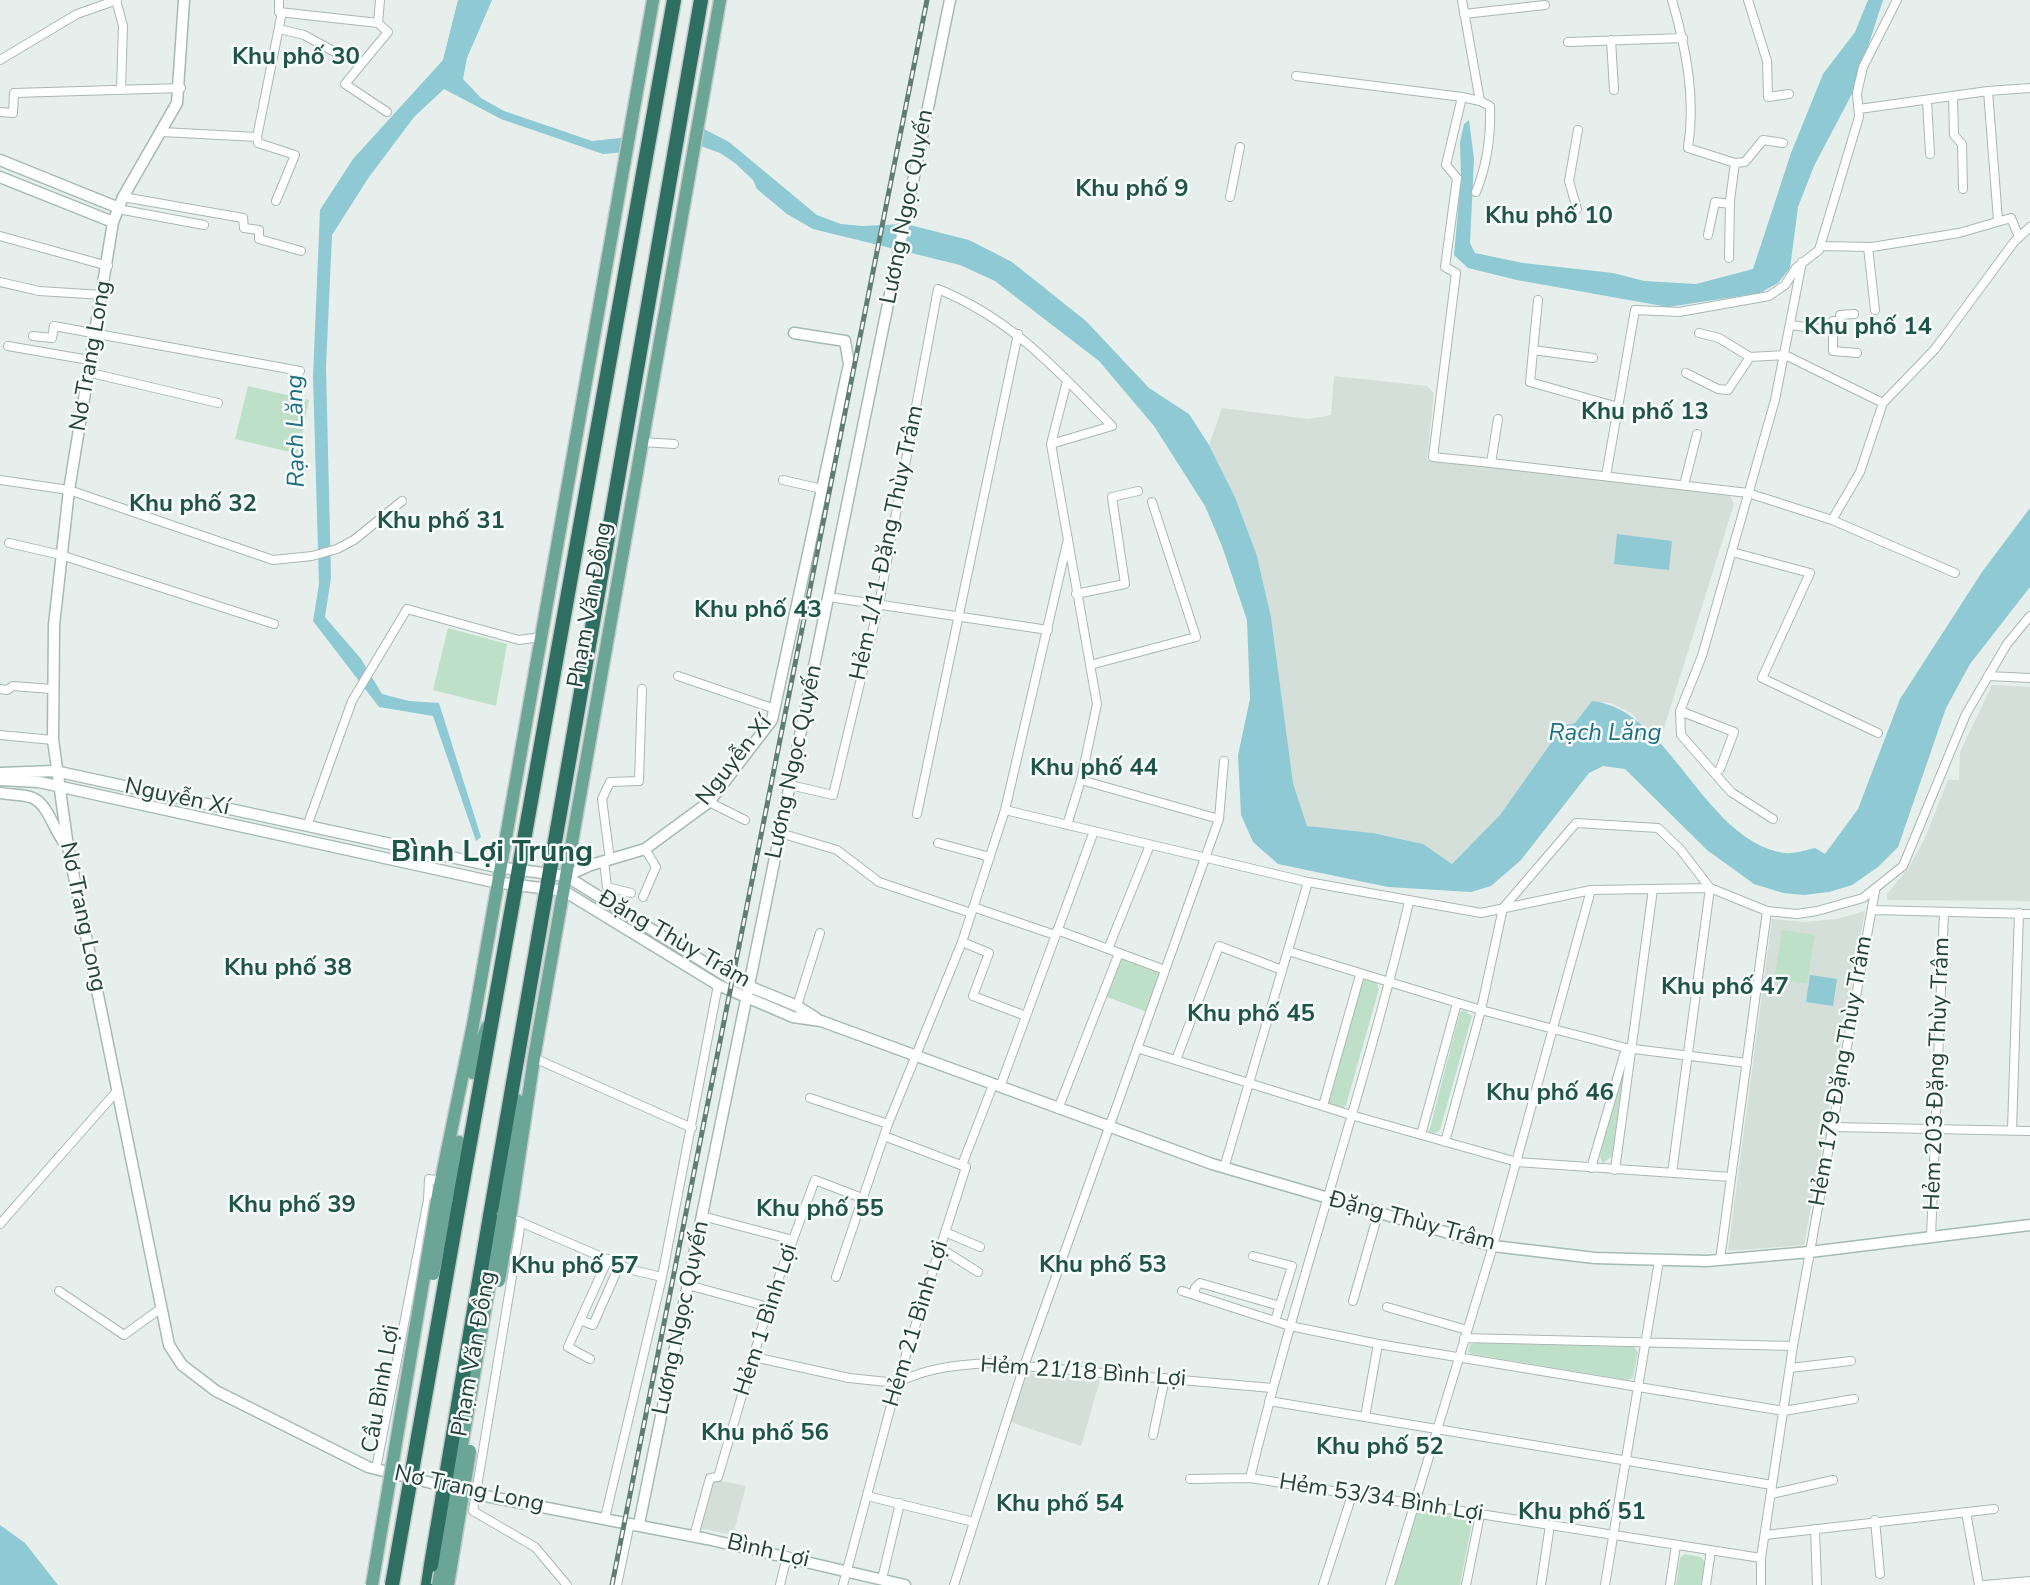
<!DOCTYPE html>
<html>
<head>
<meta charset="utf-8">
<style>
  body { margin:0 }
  canvas { display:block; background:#e6efeb }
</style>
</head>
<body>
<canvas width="2030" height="1585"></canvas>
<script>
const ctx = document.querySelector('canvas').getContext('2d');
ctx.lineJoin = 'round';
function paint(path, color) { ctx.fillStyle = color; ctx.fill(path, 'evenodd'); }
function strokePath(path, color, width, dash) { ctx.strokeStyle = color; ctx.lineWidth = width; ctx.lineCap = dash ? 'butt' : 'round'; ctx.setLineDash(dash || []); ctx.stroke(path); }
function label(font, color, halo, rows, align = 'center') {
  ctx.font = font + ' "Nunito Sans",sans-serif'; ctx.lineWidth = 5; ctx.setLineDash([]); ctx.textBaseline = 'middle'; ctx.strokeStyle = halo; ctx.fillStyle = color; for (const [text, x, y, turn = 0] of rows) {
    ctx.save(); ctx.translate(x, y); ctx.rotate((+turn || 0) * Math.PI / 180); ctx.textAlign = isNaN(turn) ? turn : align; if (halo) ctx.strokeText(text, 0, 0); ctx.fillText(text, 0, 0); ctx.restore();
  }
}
paint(new Path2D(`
  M1334 376 1427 386 1434 393 1427 460 1730 495 1734 504 1659 744 1631 713 1611 703 1592 701 1575 723 1563 726 1500 815 1452 864 1423 844 1373 833 1307 826 1293 783 1271 617 1257 556 1235 497 1209 445 1222 408 1309 419 1331 415Z
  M1992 685 2030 687V901L1887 900V894L1909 867 1925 838 1948 780H1959L1960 752Z
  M1865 911 1804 1245 1728 1251 1772 919 1805 922 1837 919Z
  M1027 1373 1100 1380 1081 1446 1010 1422Z
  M711 1479 746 1486 733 1535 698 1528Z`), '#d4dfda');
paint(new Path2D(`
  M248 386 309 400 298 454 235 439Z
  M448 628 507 644 496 706 433 690Z
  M1782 930 1815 935 1807 984 1774 979Z
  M1120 953 1163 970 1147 1012 1102 995Z
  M1366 979 1377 983 1379 989 1346 1105 1342 1109 1330 1106 1328 1101 1362 982Z
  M1464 1010 1472 1016 1440 1130 1436 1133 1429 1132 1460 1012Z
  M1620 1078H1623L1612 1156 1603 1163 1600 1157Z
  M1475 1343 1634 1347 1638 1352 1633 1378 1628 1380 1472 1354 1468 1352 1470 1345Z
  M1420 1510 1468 1518 1472 1523 1460 1585H1395L1416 1513Z
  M1684 1554 1701 1557 1705 1562 1701 1585H1676L1680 1558Z`), '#bfe0c8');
paint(new Path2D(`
  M458 0H492L467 58 463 79 481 98 504 111 592 141 704 129 729 142 817 215 841 224 862 226 906 224 969 240 1012 262 1086 321 1149 388 1189 414 1209 445 1235 497 1257 556 1271 617 1293 783 1307 826 1373 833 1423 844 1452 864 1500 815 1563 726 1575 723 1592 701C1670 709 1703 840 1784 853 1794 854 1806 850 1815 848L1825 854 1858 809 1900 699 1982 572 2030 508V587L1970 664 1946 708 1898 847 1878 867 1852 885 1829 892 1804 895 1783 893 1754 884 1707 850 1625 769 1603 766 1589 773 1521 860 1491 886 1471 892 1388 887 1278 864 1253 842 1241 815 1238 755 1250 699 1247 620 1222 546 1205 506 1154 426 1099 361 995 281 960 265 813 229 787 214 757 189 753 180 735 163 720 153 701 146 603 154 501 119 444 89 414 117 369 177 332 235 326 367 331 578 325 617 361 659 382 694 409 701 439 703 481 837 476 841 433 716 379 707 313 621 319 584 313 377 320 210 353 159 443 60Z
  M1868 0H1883L1854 90 1814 166 1798 207 1790 268 1778 283 1760 293 1668 307 1517 280 1468 268 1454 255 1461 178 1460 142 1464 124 1469 120 1474 159 1470 243 1475 253 1523 263 1613 273 1644 281 1696 284 1753 269 1791 153 1823 74 1855 32Z
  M1617 534 1672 541 1669 570 1614 564Z
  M1810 975 1837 979 1833 1006 1806 1002Z
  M0 1525 25 1543 58 1585H0Z`), '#8ec9d4');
paint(new Path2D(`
  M703 126 699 149 621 157 625 134Z`), '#e6efeb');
const street = new Path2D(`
  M116 0 123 26 121 90
  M279 0V12L378 23 388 32 345 84 387 112
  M1462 0 1480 101 1462 97 1446 165 1457 178 1445 267 1456 273 1433 457 1491 463 1498 419
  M1672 0C1686 48 1696 98 1688 148L1735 163 1730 200 1729 258
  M1748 0 1767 61 1768 97 1789 94
  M1464 14 1545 5
  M378 23 380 0
  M279 29 304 35 335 52
  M1611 40 1614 90
  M1568 42 1683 38
  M0 60 77 14 117 0
  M1296 76 1462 97
  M1988 91 1998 220
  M1953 96 1954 135 1962 144 1963 189
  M1927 100 1930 154
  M1859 109 1988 91 2030 88
  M0 112 13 113 14 93 181 88
  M162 132 257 137
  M257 137 282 12
  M257 137 258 143 295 155 276 201
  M1735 163 1745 162 1763 140 1783 143
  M1476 192C1487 165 1491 135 1490 106L1480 101
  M123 197 243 218 244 228 259 230V239L301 251
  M1230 197 1240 147
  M118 209 204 225
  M1577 209 1569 181 1578 130
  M1708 235 1715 202 1730 204
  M0 236 108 266
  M1821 246 1872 247 1959 233 2011 218 2019 237
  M1868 247 1875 310
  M0 282 39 291 103 295
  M1538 300 1530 382 1618 407
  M1854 314 1840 315V321H1833V351L1857 353
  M1791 325 1833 331
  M1699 333 1719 338 1750 357
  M33 336 52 338 54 326 300 371
  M8 346 89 360
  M1533 350 1593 358
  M87 372 218 403
  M1686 373 1718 389 1728 390 1750 357 1785 355 1883 403
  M1067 381 1051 444 1097 704 1081 780 1219 819
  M642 442 674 444
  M1491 463 1748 493 1832 520 1955 573
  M1606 476 1635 310 1679 312 1769 296 1785 285 1796 268 1819 250 1859 117 1857 93 1863 67 1897 0
  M0 480 69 490 273 560 312 556 337 549 354 540 402 501
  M783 480 822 489
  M1684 485 1697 434
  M1832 520 1860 472 1883 403 1935 349 2014 242 2030 227
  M9 543 61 555 274 624
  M1732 552 1810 573 1762 678 1878 733
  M1076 594 1125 584 1112 497 1138 491
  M829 597 1048 630
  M1090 665 1196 637 1152 502
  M678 676 775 709
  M1988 676 2030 678
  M0 689 7 690 13 686 51 689
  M1680 711 1734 732 1720 769
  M0 735 53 740
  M790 785 833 795 879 604 938 289C1012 319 1057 370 1112 426L1051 444
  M709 802 745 820
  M1005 810 1308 882 1481 913 1591 890 1710 888 1767 911 1797 914 1817 911 1863 898 1903 866 1966 714 2007 644 2030 616
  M917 814 1018 334
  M1773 819 1731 792 1681 735 1680 711 1702 656 1775 400 1802 262
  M1067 825 1081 780
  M307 826 352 701 407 609 519 640 541 637
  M780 833 837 850 879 882 971 913
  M938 843 990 857
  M610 860 602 799 610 782 639 781 642 689
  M604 861 607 887 631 893
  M643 897 656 867 645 849
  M973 907 1055 935
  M1503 908 1576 823 1658 828 1680 849 1710 888
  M1872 910 2030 914
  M1057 930 1165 970
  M962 942 989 953 973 996 1026 1016
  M1108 949 1150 845
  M1288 951 1481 1010 1626 1048 1747 1063
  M797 1006 820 933
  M1137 1048 1351 1115 1517 1162 1731 1177
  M534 1058 692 1128
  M1176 1060 1219 946 1282 970
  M1000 1087 1094 831
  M810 1098 888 1124
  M1323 1106 1360 975
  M1058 1109 1119 953
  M1832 1127 2030 1131
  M2012 1130 2019 913
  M1421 1135 1457 1003
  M1445 1142 1481 1010 1503 908
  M962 1165 993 1085
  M1224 1168 1308 882
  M1591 1168 1626 1048
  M1615 1170 1653 889
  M1672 1173 1710 888
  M702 1216 793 1240
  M518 1221 632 1270 662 1277
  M521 1222 473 1511 535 1547 567 1585
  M0 1224 117 1091
  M945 1232 980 1247
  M1931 1237 1944 912
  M940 1248 978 1272
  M1253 1256 1292 1266 1275 1321
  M1720 1260 1767 911
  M836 1277 888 1124 962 942 1005 810 1068 539
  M688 1285 768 1307
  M59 1291 124 1335 160 1309
  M1182 1291 1290 1326 1378 1344 1784 1411 1854 1399
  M1195 1295V1288L1200 1283 1280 1306
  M1353 1301 1378 1214
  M1387 1307 1467 1330
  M580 1320 593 1325 620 1264
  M1464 1338 1793 1346
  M754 1357 849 1378 897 1383
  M590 1359 568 1347 608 1259
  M1790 1368 1851 1361
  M897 1383C926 1368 956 1365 989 1363L1272 1388
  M1269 1401 1772 1485
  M1365 1417 1378 1344
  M1153 1435 1165 1378
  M376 1469 428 1200 429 1179 442 1181
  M1250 1478C1297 1284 1363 1096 1409 902
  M1190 1479 1250 1478 1761 1558
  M1771 1494 1833 1480
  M867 1496 974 1522
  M1966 1512 1979 1585
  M605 1518 662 1277 718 985
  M1875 1520 1880 1574
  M1815 1529 1817 1585
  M1765 1535 1994 1509
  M694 1536 710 1478 718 1477 768 1307 815 1180 862 1198
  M882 1579 900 1503
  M617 1585 630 1523
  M780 1585 787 1556
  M843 1585 897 1383 966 1167 884 1136
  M954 1585 1024 1366 1219 819 1224 761
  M1323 1585 1352 1495
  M1390 1585 1493 1246 1591 890
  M1466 1585 1480 1515
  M1541 1585 1550 1525
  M1605 1585 1659 1261
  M1670 1585 1676 1545
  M1706 1585 1711 1550
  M1761 1585V1558L1793 1346 1875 891
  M1984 1585 2030 1581`);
const secondary = new Path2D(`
  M184 0 177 103 123 197 113 222 69 490 54 625 53 740 68 847 169 1345 182 1365 216 1391 368 1467 475 1494 707 1539 905 1585
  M0 160 119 208
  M0 177 113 222
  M0 773 55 771 497 867 566 876 591 865 645 849 709 802 772 720 849 364 845 341 794 333
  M0 780 39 782 494 882 564 891 718 985 793 1017 821 1021 1212 1164 1493 1246 1595 1258 1707 1261 1810 1252 2030 1225
  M0 793C10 795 24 794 33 798 50 806 54 834 68 847
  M566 876 731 979 797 1006 816 1018
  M639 1524 950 0`);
const primary = new Path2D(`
  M473 1073 479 1046 487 1027
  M437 1200 473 1025 653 0
  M447 1202 459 1142
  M501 1217 517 1100
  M510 1218 534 1058 720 0`);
const highway = new Path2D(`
  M459 1204 674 0
  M490 1216 701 0
  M428 1585 431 1565`);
strokePath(street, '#a8b8b2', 10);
strokePath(secondary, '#a4bbb3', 13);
strokePath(primary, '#c2cac8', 15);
strokePath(highway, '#c2cac8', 17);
strokePath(street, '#fff', 8);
strokePath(secondary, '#fff', 10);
strokePath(primary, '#6aa596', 12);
strokePath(highway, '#2f6f62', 14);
const rail = new Path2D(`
  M612 1585 927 0`);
strokePath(rail, '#5f7d75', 5);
strokePath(rail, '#f7fbf9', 2.5, [8]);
const primaryBridge = new Path2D(`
  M433 1274 447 1202
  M499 1281 510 1218
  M372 1585 437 1200
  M438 1585 501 1217
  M448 1585 470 1451`);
const highwayBridge = new Path2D(`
  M431 1565 490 1216
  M392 1585 459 1204`);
strokePath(primaryBridge, '#c2cac8', 15, []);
strokePath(highwayBridge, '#c2cac8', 17, []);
strokePath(primaryBridge, '#6aa596', 12);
strokePath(highwayBridge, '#2f6f62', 14);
label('23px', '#24423a', '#f7fbf9', [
  ["Lương Ngọc Quyến",908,207,-79],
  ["Nơ Trang Long",92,356,-80],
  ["Hẻm 1/11 Đặng Thùy Trâm",888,543,-78],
  ["Phạm Văn Đồng",591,605,-80],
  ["Nguyễn Xí",735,761,-52],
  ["Lương Ngọc Quyến",795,762,-78],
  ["Nguyễn Xí",177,798,12],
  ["Nơ Trang Long",82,917,78],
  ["Đặng Thùy Trâm",674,940,30],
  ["Hẻm 179 Đặng Thùy Trâm",1842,1071,-80],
  ["Hẻm 203 Đặng Thùy Trâm",1938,1074,-88],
  ["Đặng Thùy Trâm",1412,1222,15],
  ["Lương Ngọc Quyến",682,1318,-78],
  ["Hẻm 1 Bình Lợi",767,1320,-72],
  ["Hẻm 21 Bình Lợi",917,1324,-73],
  ["Phạm Văn Đồng",475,1354,-80],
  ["Hẻm 21/18 Bình Lợi",1083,1373,4],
  ["Cầu Bình Lợi",382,1389,-80],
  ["Nơ Trang Long",469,1490,12],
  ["Hẻm 53/34 Bình Lợi",1381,1499,9],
  ["Bình Lợi",768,1552,13]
]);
label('bold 24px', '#1f5548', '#f7fbf9', [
  ["Khu phố 30",296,58],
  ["Khu phố 9",1132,190],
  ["Khu phố 10",1549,217],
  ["Khu phố 14",1868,328],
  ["Khu phố 13",1645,413],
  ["Khu phố 32",193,505],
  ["Khu phố 31",441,522],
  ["Khu phố 43",758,611],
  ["Khu phố 44",1094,769],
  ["Khu phố 38",288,969],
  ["Khu phố 47",1725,988],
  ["Khu phố 45",1251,1015],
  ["Khu phố 46",1550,1094],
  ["Khu phố 39",292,1206],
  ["Khu phố 55",820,1210],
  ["Khu phố 53",1103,1266],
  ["Khu phố 57",575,1267],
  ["Khu phố 56",765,1434],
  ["Khu phố 52",1380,1448],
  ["Khu phố 54",1060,1505],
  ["Khu phố 51",1582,1513]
]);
label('italic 24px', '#1c6f80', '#f7fbf9', [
  ["Rạch Lăng",297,431,-91],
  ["Rạch Lăng",1605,734]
]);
label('bold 30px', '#1f5548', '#f7fbf9', [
  ["Bình Lợi Trung",492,854]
]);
</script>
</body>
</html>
